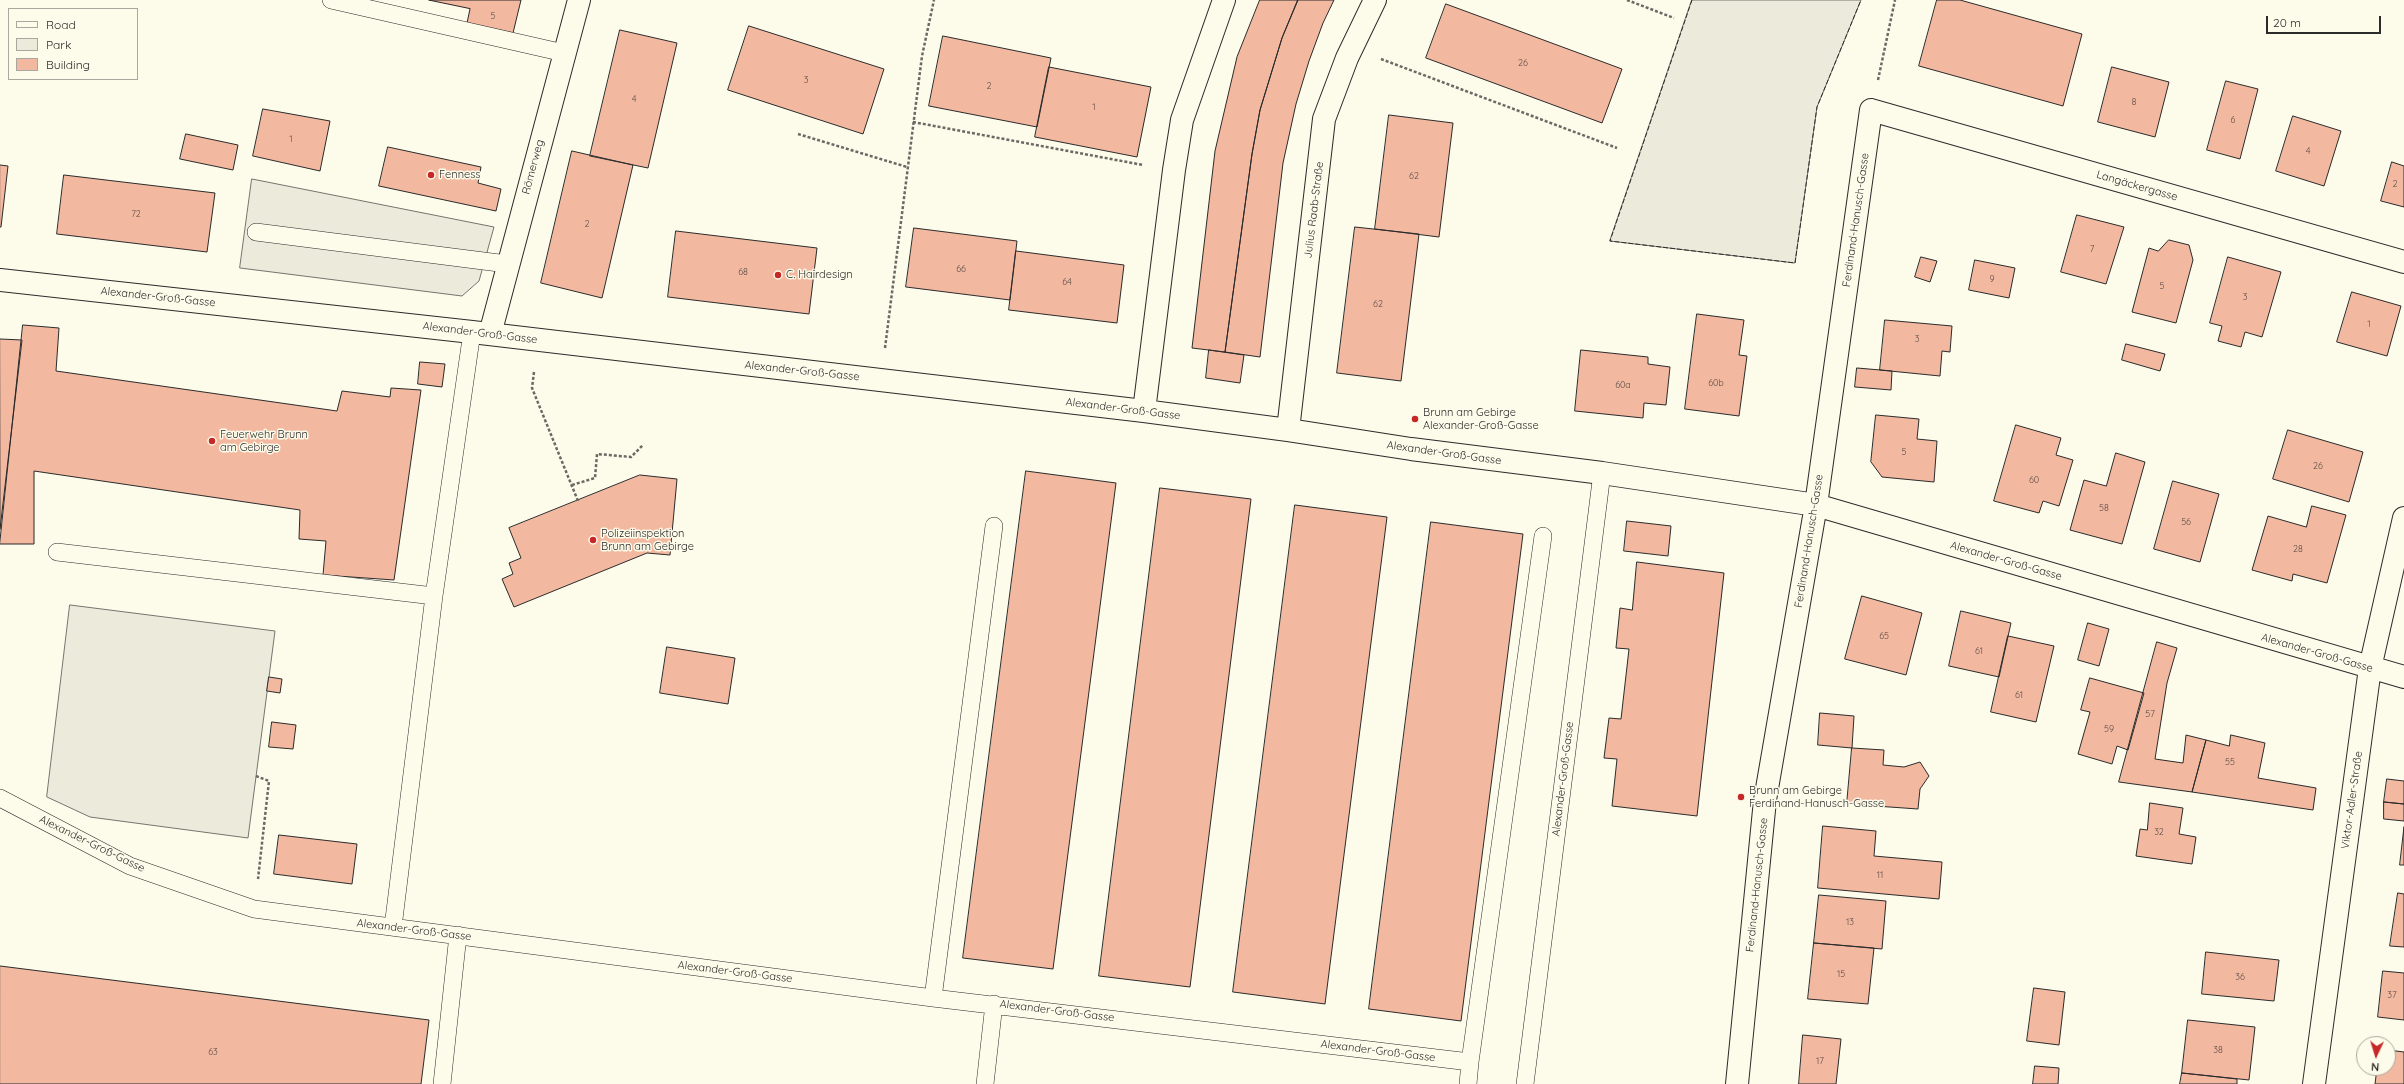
<!DOCTYPE html>
<html>
<head>
<meta charset="utf-8">
<style>
  body { margin:0 }
  #map { position:relative; width:2404px; height:1084px; overflow:hidden; background:#fdfbea; font-family:Quicksand,sans-serif }
  canvas { display:block }
  .legend { position:absolute; left:8px; top:8px; width:130px; height:72px; box-sizing:border-box; background:#fdfbea; border:1px solid #a9a89e; margin:0; padding:5px 7px; list-style:none; font-size:12px; color:#2b2b2b }
  .legend li { display:flex; align-items:center; gap:8px; height:20px }
  .legend b { width:20px; border:1px solid #a9a89e }
  .north { position:absolute; left:2356px; top:1036px; width:40px; height:40px; box-sizing:border-box; background:#fdfbea; border:1px solid #a9a89e; border-radius:50%; rotate:184deg; font-size:11px; font-weight:700; line-height:16px; text-align:center; color:#2b2b2b }
  .north::after { content:''; display:block; margin:auto; width:14px; height:18px; background:#c62828; clip-path:polygon(50% 0,100% 100%,50% 72%,0 100%) }
  .scale { position:absolute; left:2266px; top:16px; width:115px; height:18px; box-sizing:border-box; border:2px solid #2b2b2b; border-top:0; padding-left:5px; font-size:12px; line-height:14px; white-space:nowrap; color:#2b2b2b; -webkit-text-stroke:3px #fdfbea; paint-order:stroke }
</style>
</head>
<body>
<div id="map">
<canvas width="2404" height="1084"></canvas>
<ul class="legend">
<li><b style="height:5px;background:#fdfbea"></b>Road</li>
<li><b style="height:11px;background:#ecebdb"></b>Park</li>
<li><b style="height:11px;background:#f2b8a0"></b>Building</li>
</ul>
<div class="north">N</div>
<div class="scale">20 m</div>
</div>
<script>
const ctx = document.querySelector('canvas').getContext('2d');
ctx.lineJoin = 'round';
function paint(path, color) { ctx.fillStyle = color; ctx.fill(path, 'evenodd'); }
function strokePath(path, color, width, dash) { ctx.strokeStyle = color; ctx.lineWidth = width; ctx.lineCap = dash ? 'butt' : 'round'; ctx.setLineDash(dash || []); ctx.stroke(path); }
function label(font, color, halo, rows, align = 'center') {
  ctx.font = font + ' Quicksand,sans-serif'; ctx.lineWidth = 3; ctx.setLineDash([]); ctx.textBaseline = 'middle'; ctx.strokeStyle = halo; ctx.fillStyle = color; for (const [text, x, y, turn = 0] of rows) {
    ctx.save(); ctx.translate(x, y); ctx.rotate((+turn || 0) * Math.PI / 180); ctx.textAlign = isNaN(turn) ? turn : align; if (halo) ctx.strokeText(text, 0, 0); ctx.fillText(text, 0, 0); ctx.restore();
  }
}
const green = new Path2D(`
  M1692 0H1861L1817 107 1795 263 1610 241Z
  M70 605 275 631 248 838 90 817 47 797Z`);
paint(green, '#ecebdb');
strokePath(green, '#74746e', 1);
const parking = new Path2D(`
  M252 179 494 227 479 281 462 296 240 268Z`);
paint(parking, '#eceadb');
strokePath(parking, '#74746e', 1);
const building = new Path2D(`
  M429 0H521L513 33 467 23 470 9Z
  M1260 0H1298L1282 38 1260 110 1252 154 1225 352 1192 348 1215 151 1237 57Z
  M1298 0H1334L1323 23 1309 61 1296 104 1283 163 1260 357 1225 352 1252 154 1260 110 1282 38Z
  M1937 0H1960L2082 34 2063 106 1919 66Z
  M1446 4 1622 69 1602 123 1426 58Z
  M749 26 884 69 863 134 728 90Z
  M620 30 677 43 648 168 590 156Z
  M943 36 1051 58 1037 127 929 106Z
  M1049 67 1151 87 1137 157 1035 137Z
  M2112 67 2169 82 2155 137 2098 122Z
  M2226 81 2258 89 2240 159 2207 150Z
  M263 109 330 121 320 171 253 156Z
  M1389 115 1453 123 1439 237 1375 229Z
  M2293 116 2341 131 2324 186 2276 171Z
  M186 134 238 145 233 170 180 159Z
  M388 147 481 167 478 183 501 189 496 211 379 186Z
  M572 151 633 165 602 298 541 283Z
  M2392 162 2404 166V207L2381 201Z
  M0 165 8 166 1 227H0Z
  M64 175 215 193 207 252 57 234Z
  M2077 215 2124 227 2106 284 2061 272Z
  M1355 227 1419 234 1401 381 1337 373Z
  M914 228 1017 241 1010 300 906 287Z
  M676 231 817 248 809 314 668 297Z
  M2169 240 2189 245 2193 260 2176 323 2132 312 2149 248 2158 251Z
  M1016 251 1124 265 1117 323 1009 310Z
  M1921 257 1937 261 1930 282 1915 277Z
  M2228 257 2281 272 2262 337 2245 332 2241 347 2218 341 2222 326 2210 323Z
  M1975 260 2015 268 2009 298 1969 290Z
  M2352 292 2401 306 2387 356 2337 342Z
  M1697 314 1744 320 1739 355 1747 356 1739 416 1685 409Z
  M1885 320 1952 326 1950 352 1942 351 1940 376 1880 370Z
  M23 325 59 328 56 371 337 411 342 391 390 397 391 388 421 390 394 580 323 575 326 541 299 539 300 510 34 471V544H0Z
  M0 339 22 340 0 529Z
  M2126 344 2165 354 2160 371 2122 360Z
  M1209 350 1244 355 1240 383 1206 378Z
  M1581 350 1648 357V364L1670 367 1666 405 1644 403 1643 418 1575 411Z
  M420 362 445 364 442 387 418 384Z
  M1857 368 1892 371 1891 390 1855 387Z
  M1876 415 1919 419 1917 439 1937 441 1934 482 1882 477 1871 462Z
  M2016 425 2061 438 2056 455 2073 460 2059 506 2043 501 2039 513 1994 501Z
  M2288 430 2363 452 2349 502 2273 479Z
  M2116 453 2145 462 2122 544 2070 530 2084 480 2106 486Z
  M1026 471 1116 483 1053 969 963 958Z
  M640 475 677 479 670 555 647 553 514 607 502 579 513 574 509 563 521 558 509 528Z
  M2173 481 2219 494 2200 562 2154 549Z
  M1160 488 1251 499 1190 987 1099 976Z
  M1295 505 1387 517 1325 1004 1233 992Z
  M2312 506 2346 515 2327 583 2293 574 2292 581 2252 570 2268 516 2306 527Z
  M1627 521 1671 526 1668 556 1624 551Z
  M1431 522 1523 534 1461 1021 1369 1009Z
  M1637 562 1724 573 1697 816 1612 806 1617 759 1604 758 1609 718 1621 719 1629 649 1616 648 1620 608 1632 610Z
  M1862 596 1922 613 1906 675 1845 659Z
  M1961 611 2011 623 1999 677 1949 666Z
  M2088 623 2109 629 2099 666 2078 660Z
  M2008 636 2054 646 2036 722 1991 712Z
  M2157 642 2177 648 2167 683 2155 759 2183 763 2186 735 2206 740 2192 792 2119 782Z
  M667 647 735 658 728 704 660 693Z
  M269 677 282 679 280 693 267 691Z
  M2090 678 2144 693 2128 750 2117 746 2112 764 2078 754 2090 712 2081 710Z
  M1820 713 1854 716 1852 748 1818 745Z
  M272 722 296 725 293 749 269 747Z
  M2231 735 2265 743 2258 778 2316 788 2313 810 2192 792 2206 740 2229 746Z
  M1852 748 1884 750 1883 765 1904 767 1920 762 1929 776 1920 789 1918 809 1847 804Z
  M2387 779 2404 781V804L2384 802Z
  M2384 802 2404 804V821L2384 819Z
  M2150 803 2183 808 2179 834 2196 837 2192 864 2136 856 2140 829 2147 830Z
  M1823 826 1876 831 1874 856 1942 862 1939 899 1818 888Z
  M2404 827V865H2400Z
  M279 835 357 844 352 884 274 874Z
  M2398 893 2404 894V947L2390 946Z
  M1819 895 1886 901 1882 949 1814 943Z
  M1814 943 1874 948 1868 1004 1808 999Z
  M2206 952 2279 960 2274 1001 2202 994Z
  M0 966 429 1020 421 1084H0Z
  M2383 971 2404 973V1020L2378 1017Z
  M2034 988 2065 992 2059 1045 2027 1041Z
  M2188 1020 2255 1027 2249 1080 2182 1073Z
  M1803 1035 1841 1039 1836 1084H1799Z
  M2388 1050 2404 1052V1084H2375L2377 1068H2388Z
  M2035 1066 2059 1068 2058 1084H2033Z
  M2182 1073 2237 1079V1084H2180Z`);
paint(building, '#f2b8a0');
strokePath(building, '#2b2b2b', 1);
const service = new Path2D(`
  M331 0 564 53
  M256 232 507 264
  M57 552 434 596 472 332
  M0 798 130 866 254 909 933 998 1470 1062 1468 1084
  M393 927 434 596
  M933 998 994 526
  M1470 1062 1543 536
  M442 1084 458 935
  M985 1084 994 1004
  M1525 1084 1602 473`);
const minor = new Path2D(`
  M0 280 472 332 1144 411 1288 430 1411 449 1602 473 1816 505 2404 677
  M490 334 579 0
  M1144 411 1174 170 1182 120 1224 0
  M1288 430 1324 119 1347 58 1375 0
  M1737 1084 1765 800 1816 505 1871 110 2404 262
  M2314 1084 2370 668 2404 518`);
strokePath(service, '#2b2b2b', 18);
strokePath(minor, '#2b2b2b', 24);
strokePath(new Path2D(`
  M1627 0 1674 18
  M1381 59 1617 148
  M1878 80 1895 0
  M913 122 1143 165
  M798 134 907 167
  M885 348 922 56 934 0
  M534 372 532 388 578 501
  M572 485 595 478 597 454 631 457 643 445
  M256 776 269 781 258 879`), '#6a6964', 2.5, [3, 2]);
strokePath(service, '#fdfbea', 17);
strokePath(minor, '#fdfbea', 22);
strokePath(new Path2D(`
  M1692 0 1610 241 1795 263 1817 107 1861 0`), '#2b2b2b', 1, [5, 2]);
for (const [x, y, r, color] of [
  [431,175,4,"#c62828"],
  [778,275,4,"#c62828"],
  [1415,419,4,"#c62828"],
  [212,441,4,"#c62828"],
  [593,540,4,"#c62828"],
  [1741,797,4,"#c62828"]
]) { const dot = new Path2D(); dot.arc(x, y, r, 0, 2 * Math.PI); ctx.fillStyle = color; ctx.fill(dot); strokePath(dot, '#fdfbea', 1.5); }
label('9px', '#5d4e48', null, [
  ["5",493,16],
  ["26",1523,63],
  ["3",806,80],
  ["2",989,86],
  ["4",634,99],
  ["8",2134,102],
  ["1",1094,107],
  ["6",2233,120],
  ["1",291,139],
  ["4",2308,151],
  ["62",1414,176],
  ["2",2395,184],
  ["72",136,214],
  ["2",587,224],
  ["7",2092,249],
  ["66",961,269],
  ["68",743,272],
  ["9",1992,279],
  ["64",1067,282],
  ["5",2162,286],
  ["3",2245,297],
  ["62",1378,304],
  ["1",2369,324],
  ["3",1917,339],
  ["60b",1716,383],
  ["60a",1623,385],
  ["5",1904,452],
  ["26",2318,466],
  ["60",2034,480],
  ["58",2104,508],
  ["56",2186,522],
  ["28",2298,549],
  ["65",1884,636],
  ["61",1979,651],
  ["61",2019,695],
  ["57",2150,714],
  ["59",2109,729],
  ["55",2230,762],
  ["32",2159,832],
  ["11",1880,875],
  ["13",1850,922],
  ["15",1841,974],
  ["36",2240,977],
  ["37",2392,995],
  ["38",2218,1050],
  ["63",213,1052],
  ["17",1820,1061]
]);
label('11px', '#2b2b2b', '#fdfbea', [
  ["Römerweg",533,167,-75],
  ["Langäckergasse",2137,186,16],
  ["Julius Raab-Straße",1314,210,-83],
  ["Ferdinand-Hanusch-Gasse",1856,220,-82],
  ["Alexander-Groß-Gasse",158,297,6],
  ["Alexander-Groß-Gasse",480,333,7],
  ["Alexander-Groß-Gasse",802,371,6],
  ["Alexander-Groß-Gasse",1123,409,7],
  ["Alexander-Groß-Gasse",1444,453,8],
  ["Ferdinand-Hanusch-Gasse",1809,541,-81],
  ["Alexander-Groß-Gasse",2006,561,16],
  ["Alexander-Groß-Gasse",2317,653,16],
  ["Alexander-Groß-Gasse",1563,779,-83],
  ["Viktor-Adler-Straße",2352,800,-82],
  ["Alexander-Groß-Gasse",92,844,26],
  ["Ferdinand-Hanusch-Gasse",1757,885,-84],
  ["Alexander-Groß-Gasse",414,930,7],
  ["Alexander-Groß-Gasse",735,972,7],
  ["Alexander-Groß-Gasse",1057,1011,7],
  ["Alexander-Groß-Gasse",1378,1051,7]
]);
label('11px', '#2b2b2b', '#fdfbea', [
  ["Fenness",439,175],
  ["C. Hairdesign",786,275],
  ["Brunn am Gebirge",1423,413],
  ["Alexander-Groß-Gasse",1423,426],
  ["Feuerwehr Brunn",220,435],
  ["am Gebirge",220,448],
  ["Polizeiinspektion",601,534],
  ["Brunn am Gebirge",601,547],
  ["Brunn am Gebirge",1749,791],
  ["Ferdinand-Hanusch-Gasse",1749,804]
], 'left');
</script>
</body>
</html>
